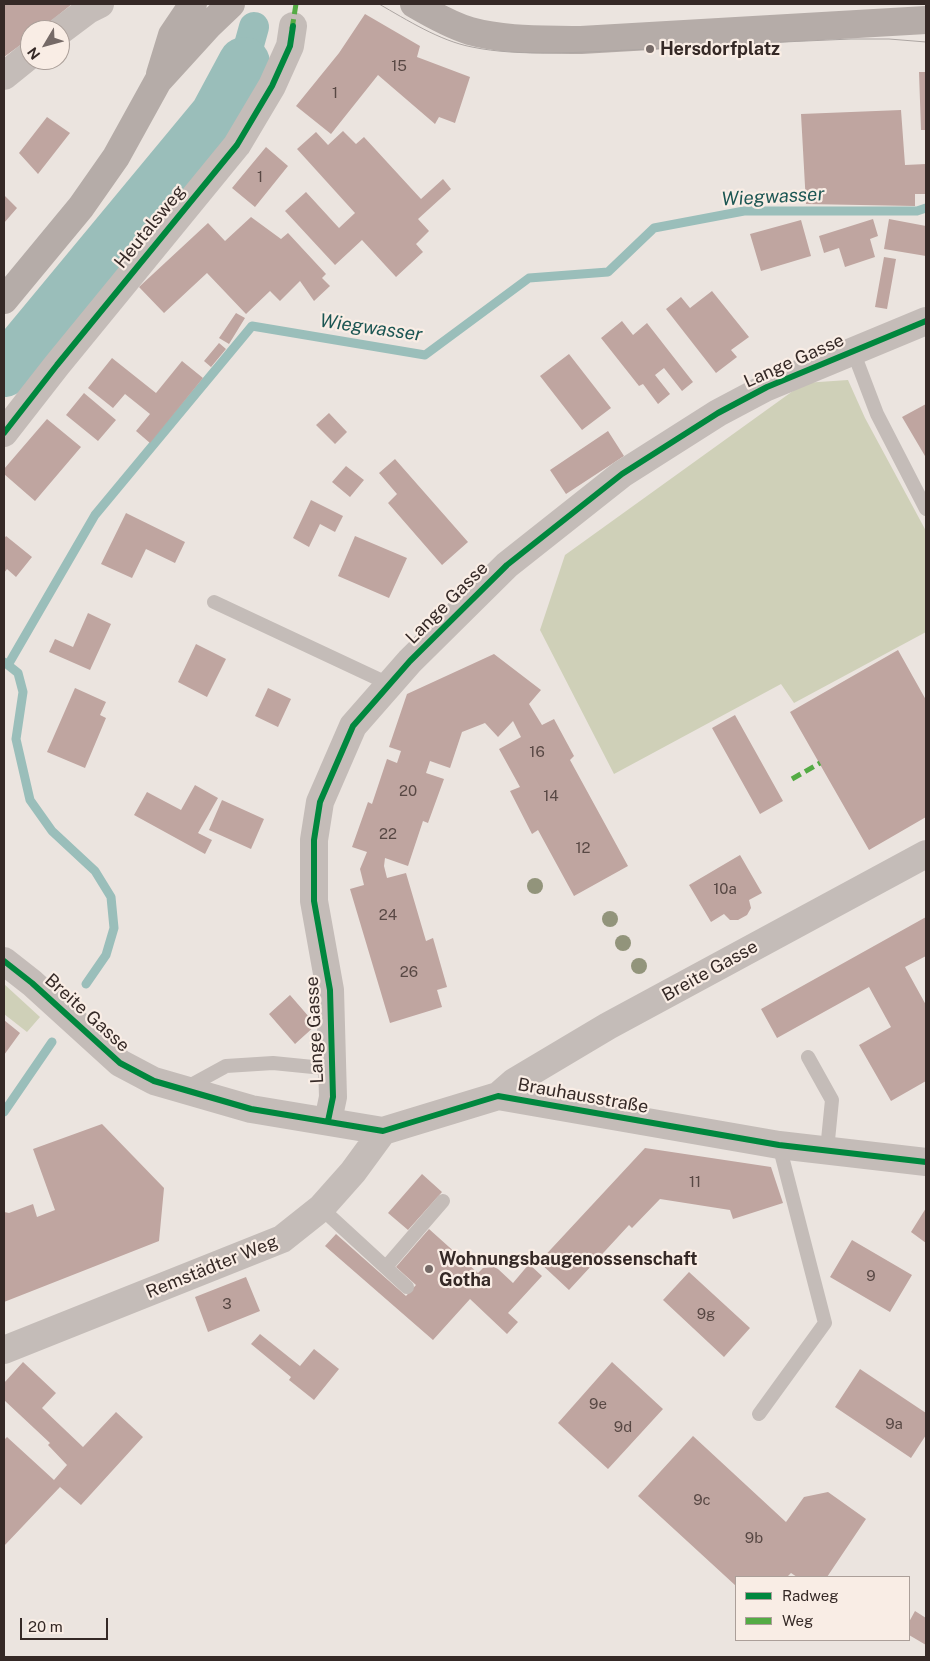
<!DOCTYPE html>
<html>
<head>
<meta charset="utf-8">
<style>
  body { margin:0 }
  #map { position:relative; width:930px; height:1661px; overflow:hidden; background:#ebe4df; font-family:"Public Sans",sans-serif }
  canvas { display:block }
  .frame { position:absolute; inset:0; border:5px solid #352926; pointer-events:none }
  .legend { position:absolute; left:735px; top:1576px; width:175px; height:65px; box-sizing:border-box; background:#f9ede5; border:1px solid #ab9f99; margin:0; padding:6px 9px; list-style:none; font-size:15px; color:#352926 }
  .legend li { display:flex; align-items:center; gap:10px; height:25px }
  .legend b { width:25px; border:1px solid #ab9f99 }
  .north { position:absolute; left:20px; top:20px; width:50px; height:50px; box-sizing:border-box; background:#f9ede5; border:1px solid #ab9f99; border-radius:50%; rotate:233deg; font-size:14px; font-weight:700; line-height:20px; text-align:center; color:#352926 }
  .north::after { content:''; display:block; margin:auto; width:18px; height:22px; background:#756a67; clip-path:polygon(50% 0,100% 100%,50% 72%,0 100%) }
  .scale { position:absolute; left:20px; top:1618px; width:88px; height:22px; box-sizing:border-box; border:2px solid #352926; border-top:0; padding-left:6px; font-size:15px; line-height:18px; white-space:nowrap; color:#352926; -webkit-text-stroke:4px #f9ede5; paint-order:stroke }
</style>
</head>
<body>
<div id="map">
<canvas width="930" height="1661"></canvas>
<div class="frame"></div>
<ul class="legend">
<li><b style="height:6px;background:#00873e"></b>Radweg</li>
<li><b style="height:6px;background:#54ab44"></b>Weg</li>
</ul>
<div class="north">N</div>
<div class="scale">20 m</div>
</div>
<script>
const ctx = document.querySelector('canvas').getContext('2d');
ctx.lineJoin = 'round';
function paint(path, color) { ctx.fillStyle = color; ctx.fill(path, 'evenodd'); }
function strokePath(path, color, width, dash) { ctx.strokeStyle = color; ctx.lineWidth = width; ctx.lineCap = dash ? 'butt' : 'round'; ctx.setLineDash(dash || []); ctx.stroke(path); }
function label(font, color, halo, rows, align = 'center') {
  ctx.font = font + ' "Public Sans",sans-serif'; ctx.lineWidth = 4.5; ctx.setLineDash([]); ctx.textBaseline = 'middle'; ctx.strokeStyle = halo; ctx.fillStyle = color; for (const [text, x, y, turn = 0] of rows) {
    ctx.save(); ctx.translate(x, y); ctx.rotate((+turn || 0) * Math.PI / 180); ctx.textAlign = isNaN(turn) ? turn : align; if (halo) ctx.strokeText(text, 0, 0); ctx.fillText(text, 0, 0); ctx.restore();
  }
}
paint(new Path2D(`
  M848 380 865 418 926 531V632L794 703 781 684 614 774 540 630 565 555 804 383Z
  M4 984 40 1017 27 1032 4 1014Z`), '#cfd0b8');
strokePath(new Path2D(`
  M4 662 8 665 95 515 252 326 425 355 529 278 608 272 654 228 744 211H917L926 208
  M8 665 18 673 23 692 16 739 30 800 52 831 95 871 111 897 114 928 106 955 86 984
  M4 1112 52 1042`), '#9abeba', 9);
strokePath(new Path2D(`
  M244 63 254 27`), '#9abeba', 30);
strokePath(new Path2D(`
  M4 371 216 115 244 63`), '#9abeba', 52);
paint(new Path2D(`
  M4 4H72L40 30H30V38L4 57Z
  M365 14 420 46 417 57 470 77 455 123 439 117 435 124 378 75 331 134 296 106 339 53Z
  M919 72H926V130H921Z
  M901 110 905 165 926 164V194H915V206L806 204 801 114Z
  M47 117 70 133 38 174 19 153Z
  M343 131 356 144 364 137 421 199 443 179 451 189 418 219 429 231 416 244 423 252 396 277 362 240 335 265 285 211 306 192 339 228 355 213 297 149 316 132 328 145Z
  M266 147 288 166 255 207 232 188Z
  M4 195 17 208 4 223Z
  M251 217 281 239 288 233 326 274 322 278 330 286 314 301 300 281 280 301 270 291 246 314 207 273 164 313 139 287 208 223 225 241Z
  M873 219 878 236 870 239 875 257 845 267 839 248 824 253 819 236Z
  M889 219 926 226V256L884 249Z
  M801 220 811 256 761 271 750 234Z
  M884 257 896 259 887 309 875 307Z
  M712 291 749 337 731 350 737 357 716 373 666 309 681 297 690 308Z
  M236 313 245 318 229 344 219 338Z
  M622 321 633 335 647 323 693 382 682 391 664 368 655 375 670 394 658 404 643 384 639 386 601 338Z
  M219 343 226 349 211 367 204 361Z
  M569 354 611 408 582 430 540 376Z
  M112 358 156 393 182 361 203 378 150 443 136 431 150 414 125 394 113 408 88 388Z
  M84 393 116 420 98 441 66 415Z
  M926 404V455L925 456 902 417Z
  M329 413 347 432 335 444 316 425Z
  M47 419 81 447 35 501 4 474V469Z
  M608 431 624 456 566 494 550 470Z
  M395 459 468 542 442 565 388 503 397 494 379 473Z
  M346 466 364 480 350 497 332 482Z
  M311 500 343 516 335 532 320 524 309 547 293 538Z
  M126 513 185 542 175 563 146 549 132 578 101 564Z
  M6 536 32 557 16 577 7 569 4 573V539Z
  M355 536 407 558 389 598 338 576Z
  M88 613 111 624 90 670 49 652 55 639 73 647Z
  M196 644 226 659 207 697 178 682Z
  M898 650 926 700V817L869 850 790 712Z
  M494 654 541 690 529 704 542 725 554 719 574 756 570 760 628 866 574 896 538 830 532 834 510 791 520 787 499 749 521 737 513 721 498 737 485 723 462 732 450 768 430 761 426 773 444 779 428 823 423 821 408 866 385 858 384 866 387 878 406 873 426 941 433 938 447 987 437 990 442 1007 390 1023 350 889 364 885 360 869 367 852 352 847 368 802 372 804 387 759 397 763 401 751 389 747 407 694Z
  M75 688 106 702 100 715 106 718 85 768 47 752Z
  M268 688 291 699 278 727 255 716Z
  M735 715 783 801 760 814 712 728Z
  M195 785 218 798 198 833 212 840 205 854 134 815 147 792 181 810Z
  M222 800 264 819 251 849 209 830Z
  M740 855 762 893 749 900 751 908 747 915 738 920H730L724 914 711 922 689 885Z
  M926 917V956L905 967 926 1005V1081L891 1101 859 1045 891 1027 869 987 777 1038 761 1009Z
  M290 995 316 1025 295 1044 269 1014Z
  M4 1020 20 1033 4 1055Z
  M102 1124 164 1188 159 1241 4 1302V1212L9 1213 33 1204 37 1217 55 1210 33 1149Z
  M645 1148 771 1167 783 1203 733 1219 730 1210 660 1199 632 1228 629 1225 569 1290 539 1262Z
  M422 1174 442 1192 408 1230 388 1213Z
  M926 1208V1243L911 1232Z
  M429 1229 478 1273 483 1268 494 1267 498 1269 513 1283 529 1264 542 1276 508 1313 518 1322 507 1334 470 1299 433 1340 325 1246 336 1234 406 1296 416 1285 396 1267Z
  M852 1240 912 1275 890 1312 830 1277Z
  M689 1272 750 1328 724 1357 663 1300Z
  M246 1277 260 1311 208 1332 195 1297Z
  M260 1334 300 1366 314 1349 339 1369 314 1400 289 1380 291 1377 251 1344Z
  M23 1362 56 1393 42 1408 83 1447 116 1412 143 1437 81 1505 60 1487 4 1546V1440L7 1437 54 1480 67 1465 48 1445 50 1443 4 1400V1383Z
  M612 1362 663 1409 608 1469 558 1423Z
  M860 1369 926 1413V1435L911 1458 835 1407Z
  M693 1436 786 1522 804 1497 828 1492 866 1519 827 1577H797L791 1573 787 1577H736V1586L638 1496Z
  M915 1611 926 1618V1645L909 1635V1622Z`), '#bfa5a0');
strokePath(new Path2D(`
  M853 351 877 414 926 509
  M214 602 389 684
  M808 1057 832 1100 827 1150
  M184 1089 226 1066 273 1063 333 1069
  M321 1208 407 1287
  M386 1267 443 1201
  M759 1414 825 1323 779 1145`), '#c4bcb8', 14);
strokePath(new Path2D(`
  M60 31 88 10 100 4
  M4 76 30 55
  M4 433 57 365 237 145 272 86 290 46 293 26
  M4 961 32 983 120 1063 154 1081 251 1109 383 1131 498 1096 779 1145 926 1162
  M498 1096 514 1082 608 1026 926 854
  M328 1121 333 1097 330 990 314 901V840L320 802 353 726 410 661 507 565 622 474 718 413 767 387 926 321
  M4 1350 282 1239 321 1208 353 1172 383 1131`), '#c4bcb8', 28);
strokePath(new Path2D(`
  M414 4C431 14 450 25 470 31 506 41 544 39 581 40L926 20
  M160 74 172 35 193 4
  M4 300 81 207 116 157 158 81 209 25 231 4`), '#b5aca8', 28);
strokePath(new Path2D(`
  M379 4C407 20 440 41 472 47 519 57 583 52 631 50 704 46 778 42 851 39H889L926 42`), '#aca5a2', 1);
strokePath(new Path2D(`
  M292 29 296 4
  M792 779 820 763`), '#54ab44', 5, [10, 5]);
strokePath(new Path2D(`
  M4 433 57 365 237 145 272 86 290 46 293 26
  M4 961 32 983 120 1063 154 1081 251 1109 383 1131 498 1096 779 1145 926 1162
  M328 1121 333 1097 330 990 314 901V840L320 802 353 726 410 661 507 565 622 474 718 413 767 387 926 321`), '#00873e', 6);
ctx.fillStyle = '#92947b';
for (const [x, y] of [
  [535,886],
  [610,919],
  [623,943],
  [639,966]
]) { ctx.beginPath(); ctx.arc(x, y, 8, 0, 2 * Math.PI); ctx.fill(); }
for (const [x, y, r, color] of [
  [650,49,5,"#756a67"],
  [429,1269,5,"#756a67"]
]) { const dot = new Path2D(); dot.arc(x, y, r, 0, 2 * Math.PI); ctx.fillStyle = color; ctx.fill(dot); strokePath(dot, '#f9ede5', 2); }
label('15px', '#584844', null, [
  ["15",399,66],
  ["1",335,93],
  ["1",260,177],
  ["16",537,752],
  ["20",408,791],
  ["14",551,796],
  ["22",388,834],
  ["12",583,848],
  ["10a",725,889],
  ["24",388,915],
  ["26",409,972],
  ["11",695,1182],
  ["9",871,1276],
  ["3",227,1304],
  ["9g",706,1314],
  ["9e",598,1404],
  ["9a",894,1424],
  ["9d",623,1427],
  ["9c",702,1500],
  ["9b",754,1538]
]);
label('bold 18px', '#352926', '#f9ede5', [
  ["Hersdorfplatz",660,49],
  ["Wohnungsbaugenossenschaft",439,1259],
  ["Gotha",439,1280]
], 'left');
label('18px', '#352926', '#f9ede5', [
  ["Heutalsweg",150,227,-51],
  ["Lange Gasse",794,361,-24],
  ["Lange Gasse",447,603,-45],
  ["Breite Gasse",710,971,-29],
  ["Breite Gasse",87,1013,42],
  ["Lange Gasse",315,1030,-93],
  ["Brauhausstraße",583,1096,10],
  ["Remstädter Weg",212,1267,-22]
]);
label('italic 19px', '#1c5653', '#f9ede5', [
  ["Wiegwasser",773,197,-3],
  ["Wiegwasser",371,328,8]
]);
</script>
</body>
</html>
